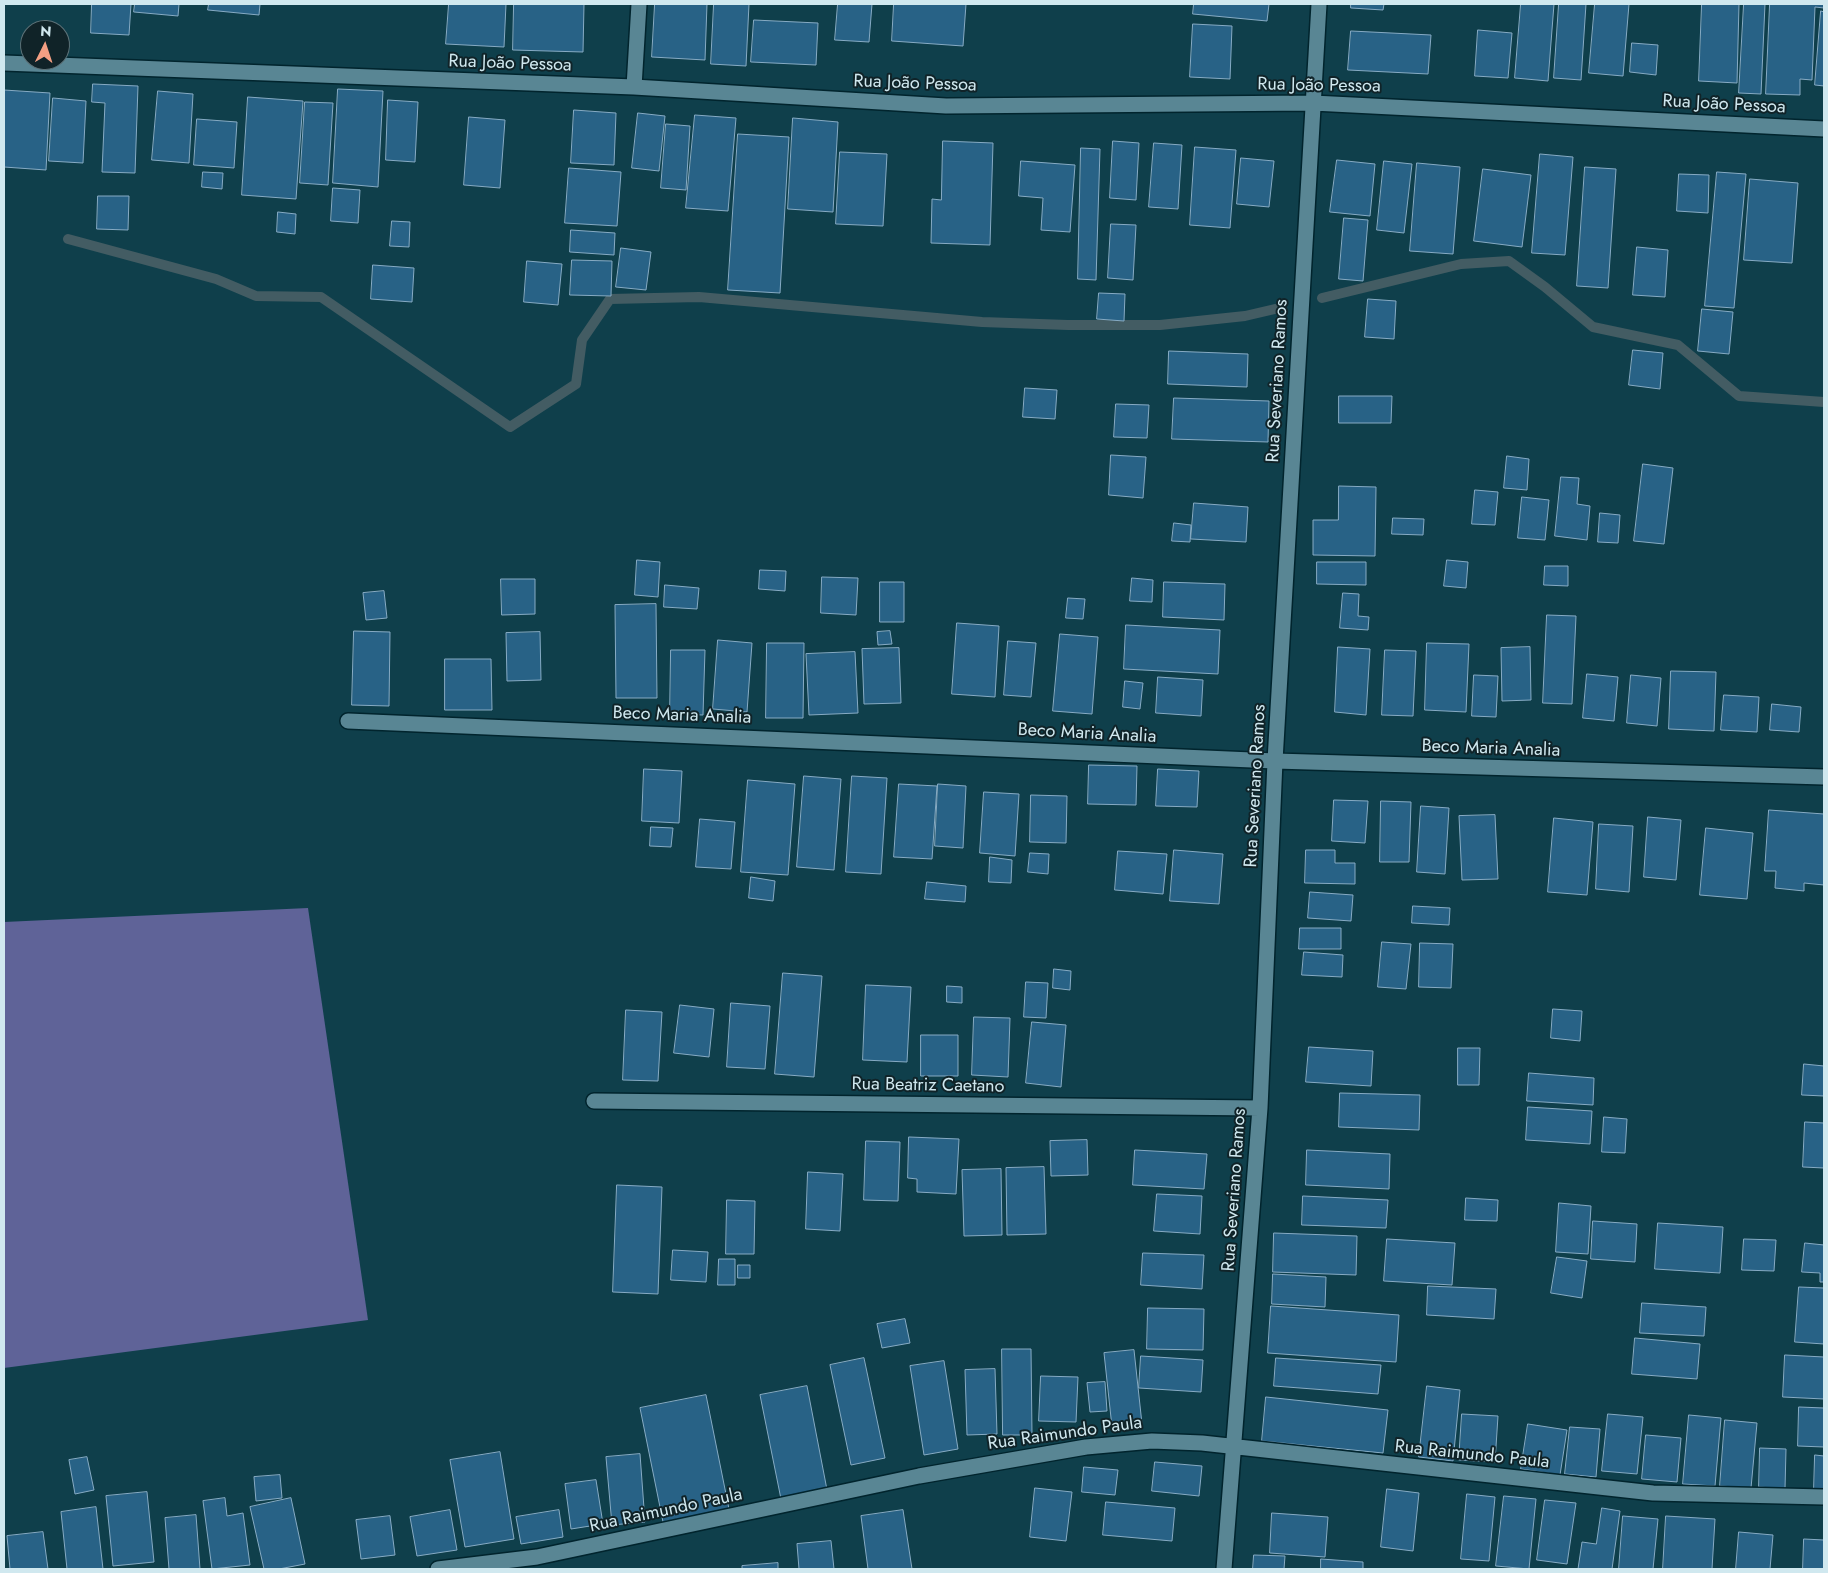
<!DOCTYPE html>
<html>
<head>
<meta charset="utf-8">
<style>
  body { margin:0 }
  #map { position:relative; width:1828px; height:1573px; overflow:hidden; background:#0f3f4b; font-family:Jost,sans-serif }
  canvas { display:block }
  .frame { position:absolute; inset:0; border:5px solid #d0e8ef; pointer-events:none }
  .north { position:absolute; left:20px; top:20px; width:50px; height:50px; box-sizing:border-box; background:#102328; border:1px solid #5d7278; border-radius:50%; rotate:4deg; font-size:14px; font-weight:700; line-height:20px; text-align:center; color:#d0e8ef }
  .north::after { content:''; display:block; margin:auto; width:18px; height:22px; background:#f39f83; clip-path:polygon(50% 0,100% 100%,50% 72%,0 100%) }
</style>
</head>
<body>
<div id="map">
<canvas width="1828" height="1573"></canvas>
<div class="frame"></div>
<div class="north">N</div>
</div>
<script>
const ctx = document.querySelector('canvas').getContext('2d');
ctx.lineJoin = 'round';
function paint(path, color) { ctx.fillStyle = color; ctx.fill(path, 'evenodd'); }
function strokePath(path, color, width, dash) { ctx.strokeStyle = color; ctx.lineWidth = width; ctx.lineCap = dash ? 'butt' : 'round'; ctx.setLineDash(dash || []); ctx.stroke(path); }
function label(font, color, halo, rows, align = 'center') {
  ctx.font = font + ' Jost,sans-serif'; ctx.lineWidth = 4; ctx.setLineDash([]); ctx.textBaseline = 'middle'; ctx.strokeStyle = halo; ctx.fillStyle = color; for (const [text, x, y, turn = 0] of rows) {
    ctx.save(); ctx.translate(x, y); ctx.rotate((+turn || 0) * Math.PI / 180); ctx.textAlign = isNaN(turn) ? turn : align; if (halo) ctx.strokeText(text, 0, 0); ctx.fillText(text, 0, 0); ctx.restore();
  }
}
paint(new Path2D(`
  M308 908 368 1320 4 1368V922Z`), '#5f6398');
strokePath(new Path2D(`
  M68 239 216 279 256 296 321 297 510 427 576 384 582 340 610 299 699 297 982 322 1068 325H1160L1245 316 1275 309
  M1322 298 1461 264 1509 261 1545 287 1593 327 1678 345 1739 396 1824 402`), '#435c63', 10);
const building = new Path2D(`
  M92 4H131L129 35 91 33Z
  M135 4H179L178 16 134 12Z
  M209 4H260L259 15 208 10Z
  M449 4H506L504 47 446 44Z
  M514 4H584L583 52 513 50Z
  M655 4H707L705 60 652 57Z
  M714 4H749L746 66 711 64Z
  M838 4H872L869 42 835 40Z
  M894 4H966L963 46 892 41Z
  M1194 4H1269L1267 21 1193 14Z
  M1351 4H1384L1383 10 1351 8Z
  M1521 4H1554L1548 81 1515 78Z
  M1559 4H1586L1581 80 1554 78Z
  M1595 4H1629L1623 76 1589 73Z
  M1702 4H1739L1737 83 1699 81Z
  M1744 4H1765L1761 94 1739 93Z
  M1770 4H1824V8L1815 7 1812 80 1800 79V95L1766 94Z
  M1821 11 1824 12V86L1815 85Z
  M754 20 818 23 816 65 751 62Z
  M1193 24 1232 26 1230 79 1190 77Z
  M1478 30 1512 33 1508 78 1475 76Z
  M1351 31 1431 35 1428 74 1348 70Z
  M1632 43 1658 45 1656 75 1630 72Z
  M93 84 138 86 135 173 102 172 105 103 92 102Z
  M338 89 383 91 378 187 333 183Z
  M4 90 50 93 46 170 4 167Z
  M158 91 193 94 189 163 152 160Z
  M248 97 303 101 296 199 242 195Z
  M53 98 86 101 83 163 49 161Z
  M388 100 418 102 415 162 386 160Z
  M305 102 333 103 328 185 300 183Z
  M574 110 616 113 614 165 571 163Z
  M638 113 665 116 659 171 632 168Z
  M695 115 736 118 728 211 686 208Z
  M469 117 505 120 500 188 464 185Z
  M793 118 838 122 833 212 788 209Z
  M197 119 237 122 234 168 194 165Z
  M666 124 690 126 686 190 661 188Z
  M738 134 789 137 780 293 728 290Z
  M943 141 993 143 990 245 931 243 932 199 941 200Z
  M1113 141 1139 143 1136 200 1110 198Z
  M1154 143 1182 145 1178 209 1149 207Z
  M1195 147 1236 150 1230 228 1190 225Z
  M1081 148 1100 149 1096 280 1078 279Z
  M840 152 887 154 883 226 836 224Z
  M1540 154 1573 157 1565 255 1532 253Z
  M1241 158 1274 161 1269 207 1237 204Z
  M1337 160 1375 164 1370 216 1330 212Z
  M1021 161 1075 165 1070 232 1041 230 1043 198 1019 196Z
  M1384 161 1412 164 1404 233 1377 230Z
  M1417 163 1460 167 1453 254 1410 251Z
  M1585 167 1616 169 1608 288 1577 286Z
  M569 168 621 172 617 226 565 223Z
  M1483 169 1531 175 1522 247 1474 241Z
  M203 172 223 173 222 189 202 187Z
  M1717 172 1746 174 1734 308 1705 306Z
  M1679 174 1709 175 1708 213 1677 211Z
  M1750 179 1798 183 1792 263 1744 260Z
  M333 188 360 190 358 223 331 221Z
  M98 196H129L128 230 97 229Z
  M278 212 296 214 295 234 277 232Z
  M1344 218 1368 220 1363 281 1339 279Z
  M392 221 410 222 409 247 390 246Z
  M1111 224 1136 225 1133 280 1108 278Z
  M571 230 615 233 614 255 570 252Z
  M1637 247 1668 250 1665 297 1633 295Z
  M621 248 651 252 646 290 616 287Z
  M572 260 612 261 611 296 570 295Z
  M527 261 562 264 558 305 524 302Z
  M373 265 414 268 412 302 371 299Z
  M1099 293 1125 294 1124 321 1097 319Z
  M1368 299 1396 301 1394 339 1365 337Z
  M1702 309 1733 312 1729 354 1698 351Z
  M1633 350 1663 353 1660 389 1629 385Z
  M1169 351 1248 354 1247 387 1168 384Z
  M1025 388 1057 390 1055 419 1023 417Z
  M1339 396H1392L1391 423H1339Z
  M1174 398 1269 401 1268 442 1172 439Z
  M1116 404 1149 405 1147 438 1114 437Z
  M1111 455 1146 457 1143 498 1109 495Z
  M1507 456 1529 459 1527 490 1504 488Z
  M1643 464 1673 468 1664 544 1634 541Z
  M1561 477 1579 478 1577 504 1590 506 1587 540 1555 536Z
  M1339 486 1376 487 1375 556 1313 555V520H1338Z
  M1475 490 1498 492 1495 525 1472 524Z
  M1522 497 1549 500 1545 540 1518 538Z
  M1194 503 1248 507 1246 542 1191 539Z
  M1600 513 1620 515 1618 543 1598 542Z
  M1393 518 1424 519 1423 535 1392 534Z
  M1174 523 1191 525 1190 542 1172 541Z
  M637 560 660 562 658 597 635 595Z
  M1447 560 1468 562 1466 588 1444 586Z
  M1317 562H1366V585L1317 584Z
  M1545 566H1568V586L1544 585Z
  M760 570 786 571 785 591 759 589Z
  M822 577 858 578 856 615 821 613Z
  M1132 578 1153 580 1152 602 1130 601Z
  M501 579H535V614L502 615Z
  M880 582H904V622H880Z
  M1164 582 1225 584 1224 620 1163 617Z
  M665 585 699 588 697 609 664 607Z
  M384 591 387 618 366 620 363 593Z
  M1343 593 1359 594 1358 616 1369 617 1368 630 1340 628Z
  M1068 598 1085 599 1083 619 1066 618Z
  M656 604 657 698H616L615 605Z
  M1547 615 1576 616 1572 704 1543 703Z
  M957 623 999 626 995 697 952 694Z
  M1126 625 1220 630 1218 674 1124 669Z
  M354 631 390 632 389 706 352 705Z
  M890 631 892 644 878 645 877 632Z
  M540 632 541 680 507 681 506 633Z
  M1060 634 1098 637 1092 714 1053 711Z
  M718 640 752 643 747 712 713 709Z
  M1008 641 1036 643 1031 697 1004 695Z
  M767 643H804L803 718H766Z
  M1427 643 1469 644 1466 712 1425 710Z
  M1338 647 1370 649 1366 715 1335 712Z
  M1530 647 1531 700 1502 701 1501 648Z
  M899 648 901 703 864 704 862 649Z
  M671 650H705L703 715 670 714Z
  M1385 650 1416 651 1413 716 1382 715Z
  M855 652 858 713 809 715 806 654Z
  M445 659H491L492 710H445Z
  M1671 671 1716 672 1714 731 1669 729Z
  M1587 674 1618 677 1614 721 1583 718Z
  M1474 675 1498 676 1496 717 1472 716Z
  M1631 675 1661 678 1657 726 1627 723Z
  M1158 677 1203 680 1201 716 1156 713Z
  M1125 681 1143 683 1140 709 1123 707Z
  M1724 695 1759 697 1757 732 1721 730Z
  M1772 704 1801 707 1799 732 1770 730Z
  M1089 765 1137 766 1136 805 1088 804Z
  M644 769 682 771 679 823 642 821Z
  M1158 769 1199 771 1197 807 1156 806Z
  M804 776 841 779 834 870 797 867Z
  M852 776 887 778 881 874 846 872Z
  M748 780 795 784 788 875 741 872Z
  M899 784 937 786 932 859 894 857Z
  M938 784 966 786 963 848 935 846Z
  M984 792 1019 794 1015 856 980 853Z
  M1031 795 1067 796 1066 843 1030 842Z
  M1334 800 1368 801 1365 843 1332 841Z
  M1381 801 1411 802 1409 862H1380Z
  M1421 806 1449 808 1445 874 1417 872Z
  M1769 810 1824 814V885L1804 883V891L1775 888 1776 871H1765Z
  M1495 815 1498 879 1462 880 1459 816Z
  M1648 817 1681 820 1676 880 1644 877Z
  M1554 818 1593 822 1587 895 1548 892Z
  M700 819 735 822 731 869 696 867Z
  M1599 824 1633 826 1629 892 1596 889Z
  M651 827 673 828 671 847 650 846Z
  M1706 828 1753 833 1747 899 1700 895Z
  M1174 850 1223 854 1219 904 1170 901Z
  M1306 850H1335V863H1355V884L1305 883Z
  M1118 851 1167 854 1163 894 1115 890Z
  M1030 853 1049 854 1048 874 1028 872Z
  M990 857 1012 860 1011 883 989 882Z
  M751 877 775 881 773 901 749 898Z
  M927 882 966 886 965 902 925 899Z
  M1310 892 1353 895 1351 921 1308 918Z
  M1413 906 1450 908 1449 925 1412 923Z
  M1300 928H1341V949H1299Z
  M1382 942 1411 944 1406 989 1378 987Z
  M1420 943 1453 944 1451 988 1419 987Z
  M1304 952 1343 955 1342 977 1302 975Z
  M1054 969 1071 971 1070 990 1053 988Z
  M783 973 822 976 814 1077 775 1074Z
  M1026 982 1048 983 1046 1018 1024 1017Z
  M866 985 911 987 907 1062 863 1060Z
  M947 986 962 987V1003L947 1002Z
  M731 1003 770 1006 765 1069 727 1067Z
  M680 1005 714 1009 709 1057 674 1053Z
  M1553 1009 1582 1011 1580 1041 1551 1038Z
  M626 1010 662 1012 658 1081 623 1080Z
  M974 1017 1010 1018 1008 1077 972 1075Z
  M1032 1022 1066 1025 1061 1087 1026 1083Z
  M921 1035H958V1076H921Z
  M1309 1047 1373 1051 1371 1086 1306 1082Z
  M1458 1048H1480L1479 1085H1458Z
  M1804 1064 1824 1066V1096L1802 1095Z
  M1529 1073 1594 1078 1593 1105 1527 1101Z
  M1340 1093 1420 1095 1419 1130 1339 1127Z
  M1528 1107 1592 1111 1590 1144 1526 1140Z
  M1604 1117 1627 1119 1625 1153 1602 1152Z
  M1805 1122 1824 1123V1168L1803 1167Z
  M909 1137 959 1139 956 1194 917 1192V1179L908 1178Z
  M1087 1140 1088 1175 1051 1176 1050 1141Z
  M866 1141 900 1142 898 1201 864 1200Z
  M1135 1150 1207 1154 1204 1189 1133 1185Z
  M1307 1150 1390 1154 1389 1189 1306 1185Z
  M1044 1167 1046 1234 1007 1235 1006 1168Z
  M1001 1169 1002 1235 964 1236 962 1170Z
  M808 1172 843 1174 840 1231 806 1229Z
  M617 1185 662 1187 658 1294 613 1292Z
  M1157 1194 1202 1196 1200 1234 1154 1231Z
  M1303 1196 1388 1200 1386 1228 1302 1225Z
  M1466 1198 1498 1200 1497 1221 1465 1220Z
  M727 1200 755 1201 754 1254H726Z
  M1559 1203 1591 1206 1588 1254 1556 1252Z
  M1593 1221 1637 1224 1635 1262 1591 1259Z
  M1658 1223 1723 1227 1720 1273 1655 1269Z
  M1274 1233 1357 1236 1356 1275 1273 1272Z
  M1387 1239 1455 1243 1452 1285 1384 1281Z
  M1744 1239 1776 1240 1774 1271 1742 1270Z
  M1805 1243 1824 1245V1282H1820V1273L1802 1272Z
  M673 1250 708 1252 706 1282 671 1280Z
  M1143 1253 1204 1255 1202 1289 1141 1285Z
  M1557 1257 1587 1261 1582 1298 1551 1293Z
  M719 1259H735V1285H718Z
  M738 1265H750V1278H738Z
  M1273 1274 1326 1277 1325 1307 1272 1304Z
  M1428 1286 1496 1289 1494 1319 1427 1315Z
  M1799 1287 1824 1288V1344L1795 1342Z
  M1642 1303 1706 1307 1704 1336 1640 1333Z
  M1271 1306 1399 1315 1396 1362 1268 1353Z
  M1148 1308 1204 1309 1203 1350 1147 1349Z
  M905 1319 910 1343 882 1348 877 1324Z
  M1635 1338 1700 1344 1697 1379 1632 1374Z
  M1002 1349H1031L1032 1435H1003Z
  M1134 1350 1142 1424 1112 1427 1104 1353Z
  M1785 1355 1824 1357V1399L1783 1397Z
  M1141 1356 1203 1360 1201 1392 1139 1388Z
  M864 1358 885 1458 851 1465 830 1365Z
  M1276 1358 1381 1365 1378 1394 1274 1386Z
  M944 1361 958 1449 924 1455 910 1366Z
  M995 1369 997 1434 967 1435 965 1370Z
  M1041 1376 1078 1377 1076 1422 1039 1421Z
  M1105 1382 1107 1411 1090 1412 1087 1383Z
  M807 1386 828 1495 782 1504 760 1395Z
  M1427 1386 1460 1390 1453 1461 1419 1457Z
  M706 1395 729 1509 663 1522 640 1408Z
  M1266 1397 1388 1410 1383 1453 1262 1441Z
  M1799 1407 1824 1408V1447L1798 1446Z
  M1462 1414 1498 1416 1495 1462 1459 1460Z
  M1608 1414 1643 1417 1637 1474 1602 1471Z
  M1689 1415 1721 1418 1715 1486 1683 1484Z
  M1725 1420 1757 1423 1751 1488 1720 1486Z
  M1528 1424 1567 1430 1560 1475 1521 1469Z
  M1570 1427 1600 1429 1596 1477 1565 1474Z
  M1646 1435 1681 1438 1677 1482 1642 1479Z
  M1760 1448 1786 1449 1785 1489 1759 1487Z
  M500 1452 514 1539 465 1547 450 1460Z
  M640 1454 645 1522 612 1525 606 1457Z
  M1815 1455 1824 1456V1489H1814Z
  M87 1457 94 1490 75 1494 69 1460Z
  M1155 1462 1202 1466 1199 1496 1152 1491Z
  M1084 1467 1118 1470 1115 1495 1082 1492Z
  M280 1475 282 1498 256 1501 254 1477Z
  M596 1480 603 1524 571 1529 565 1484Z
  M1035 1488 1072 1492 1066 1541 1030 1537Z
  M1387 1489 1419 1493 1413 1551 1381 1547Z
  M147 1492 154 1562 113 1566 106 1496Z
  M1467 1494 1495 1497 1489 1561 1461 1559Z
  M1504 1496 1536 1499 1529 1569 1496 1566Z
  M225 1498 227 1516 243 1513 250 1565 212 1569 203 1501Z
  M291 1498 305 1564 279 1569H264L250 1507Z
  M1545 1500 1576 1503 1567 1564 1537 1560Z
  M1106 1502 1175 1508 1172 1541 1103 1535Z
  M96 1507 103 1569H67L61 1512Z
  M1602 1508 1620 1511 1612 1569H1578L1582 1542 1596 1544Z
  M450 1510 457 1550 417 1556 410 1517Z
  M559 1510 563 1537 521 1544 516 1517Z
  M903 1510 912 1569H868L861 1516Z
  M1272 1513 1328 1517 1325 1557 1270 1553Z
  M196 1515 200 1569H169L165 1518Z
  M390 1516 395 1555 361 1559 356 1520Z
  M1623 1516 1658 1519 1653 1569H1619Z
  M1666 1516 1715 1519 1712 1569H1663Z
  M43 1532 48 1569H10L7 1536Z
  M1739 1532 1773 1535 1770 1569H1736Z
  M1804 1539 1824 1540V1569H1803Z
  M831 1541 834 1569H799L797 1544Z
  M1254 1555 1285 1556 1284 1569H1253Z
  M1321 1559 1363 1562V1569H1321Z
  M778 1563V1569H742V1566Z`);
paint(building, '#286286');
strokePath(building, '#87abc4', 1);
const minor = new Path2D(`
  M4 63 634 87 946 106 1313 103 1824 129
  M634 87 639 4
  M348 721 1275 761 1824 777
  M594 1101 1260 1108
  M438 1569 537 1557 919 1476 1086 1447 1152 1441 1202 1443 1653 1493 1824 1497
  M1224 1569 1260 1108 1275 761 1319 4`);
strokePath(minor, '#01242d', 18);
strokePath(minor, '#598694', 15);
label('18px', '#d0e8ef', '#102328', [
  ["Rua João Pessoa",510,64,2],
  ["Rua João Pessoa",915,84,2],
  ["Rua João Pessoa",1319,86,1],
  ["Rua João Pessoa",1724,105,3],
  ["Rua Severiano Ramos",1278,381,-87],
  ["Beco Maria Analia",682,716,2],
  ["Beco Maria Analia",1087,734,3],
  ["Beco Maria Analia",1491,749,2],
  ["Rua Severiano Ramos",1256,786,-87],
  ["Rua Beatriz Caetano",928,1086,1],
  ["Rua Severiano Ramos",1235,1190,-86],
  ["Rua Raimundo Paula",1065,1434,-8],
  ["Rua Raimundo Paula",1472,1455,6],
  ["Rua Raimundo Paula",666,1511,-12]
]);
</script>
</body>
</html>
